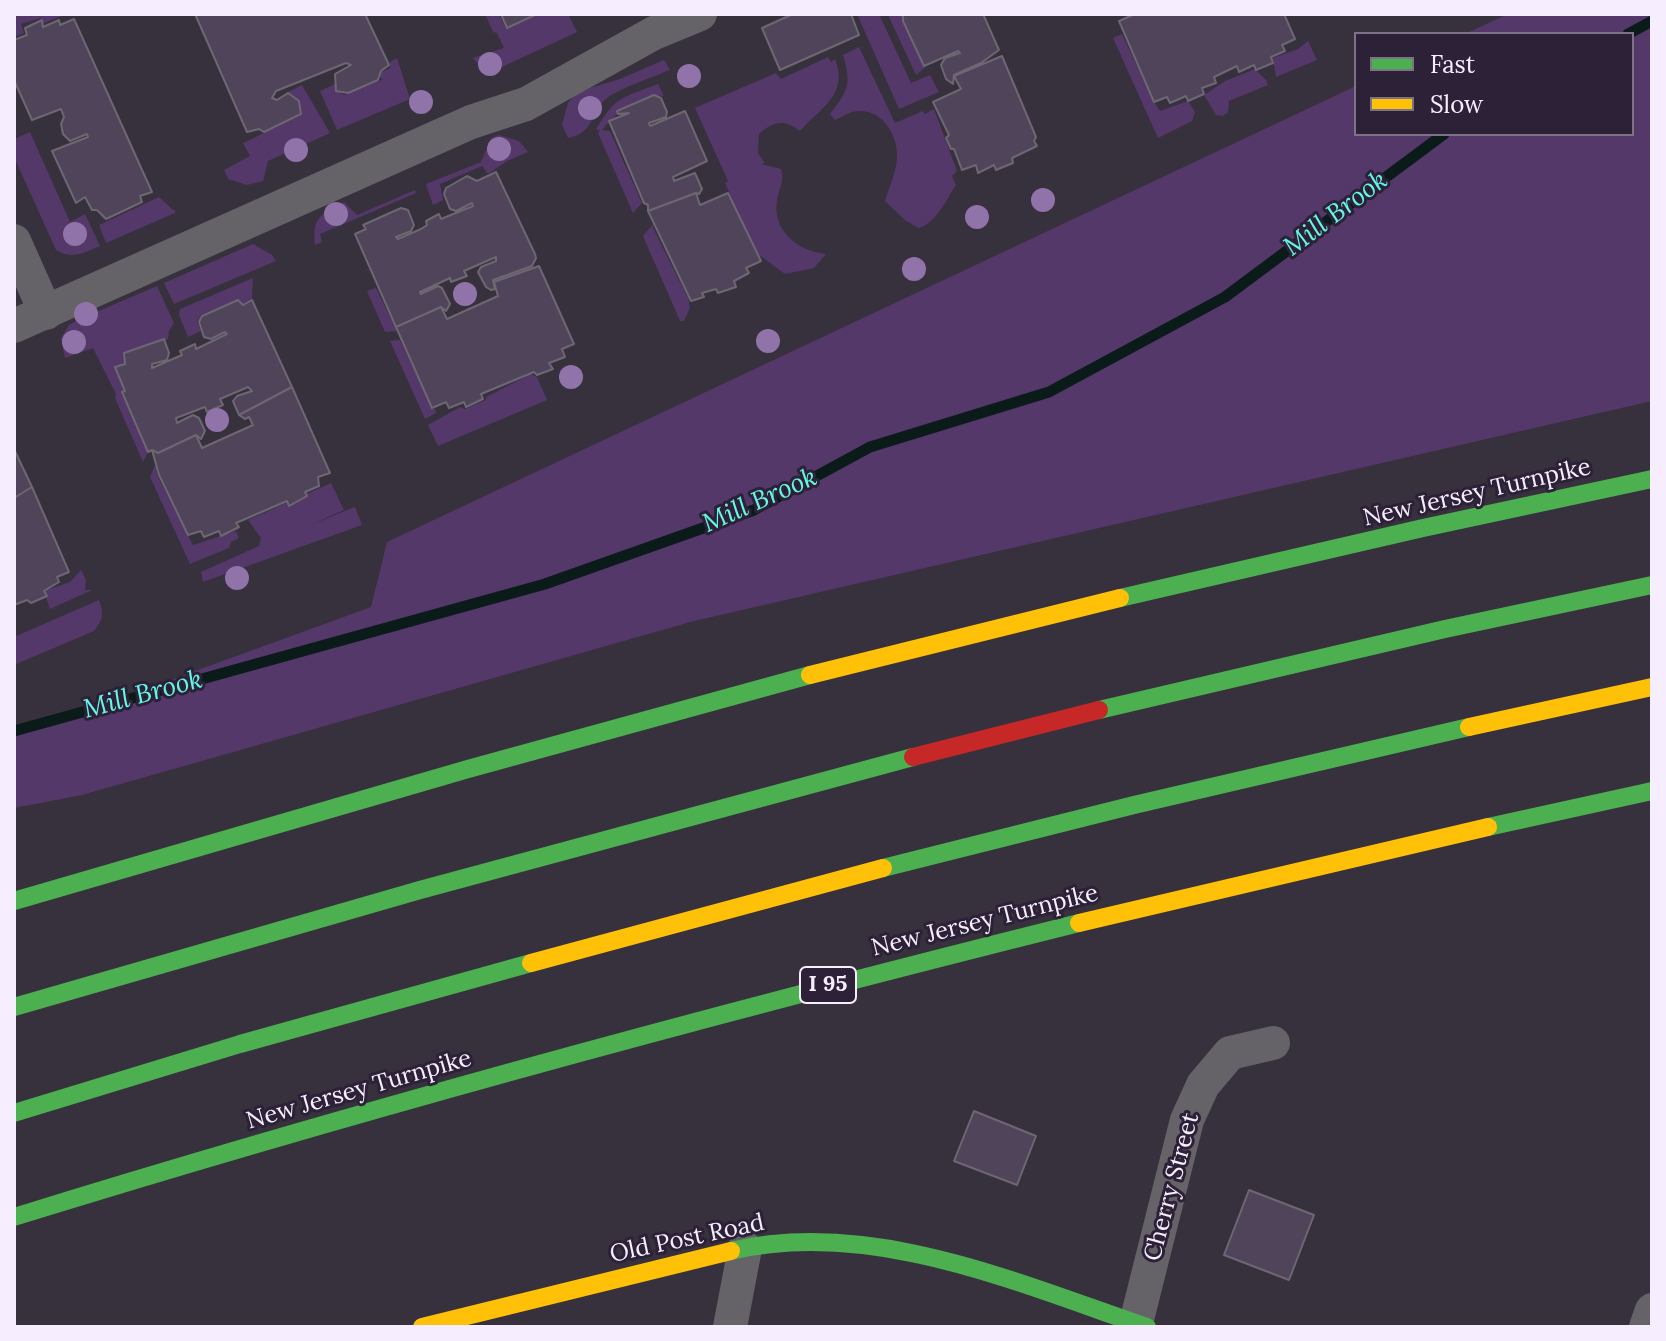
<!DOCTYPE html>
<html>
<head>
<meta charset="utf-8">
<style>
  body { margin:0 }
  #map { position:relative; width:1666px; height:1341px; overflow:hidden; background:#37303d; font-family:Lora,serif }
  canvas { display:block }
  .frame { position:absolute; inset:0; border:16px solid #f6eefe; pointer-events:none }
  .legend { position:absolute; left:1354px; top:32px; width:280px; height:104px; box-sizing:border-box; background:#2d2138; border:2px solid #7d7387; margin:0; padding:10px 14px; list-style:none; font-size:24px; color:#f6eefe }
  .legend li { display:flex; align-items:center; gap:16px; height:40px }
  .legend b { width:40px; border:2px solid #7d7387 }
</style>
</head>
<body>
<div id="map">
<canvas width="1666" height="1341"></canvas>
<div class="frame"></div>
<ul class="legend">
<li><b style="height:10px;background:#4caf50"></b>Fast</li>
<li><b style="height:10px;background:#ffc107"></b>Slow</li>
</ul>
</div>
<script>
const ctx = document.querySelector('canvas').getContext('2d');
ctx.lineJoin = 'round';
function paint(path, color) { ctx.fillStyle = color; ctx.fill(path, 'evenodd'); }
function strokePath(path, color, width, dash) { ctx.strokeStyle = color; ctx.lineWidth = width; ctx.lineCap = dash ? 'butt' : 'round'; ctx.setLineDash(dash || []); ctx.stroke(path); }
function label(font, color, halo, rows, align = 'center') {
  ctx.font = font + ' Lora,serif'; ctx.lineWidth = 6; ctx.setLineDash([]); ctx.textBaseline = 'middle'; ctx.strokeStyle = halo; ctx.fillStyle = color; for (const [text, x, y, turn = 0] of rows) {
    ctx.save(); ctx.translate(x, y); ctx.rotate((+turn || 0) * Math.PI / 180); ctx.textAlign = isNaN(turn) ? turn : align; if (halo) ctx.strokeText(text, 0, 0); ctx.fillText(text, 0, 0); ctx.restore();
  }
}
paint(new Path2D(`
  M14 14H67L44 23 41 18 21 24 24 33 14 37Z
  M485 14H499L506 29 538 14H568L577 32 487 74 473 58 504 48 497 33 493 32Z
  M857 14H879L911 83 930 75 939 92 899 109Z
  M903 14V21L924 66 929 64 916 75 888 15Z
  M1508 14H1652V401L694 621 82 795 14 808V737L371 607 387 542 1356 86V134H1632V34H1465Z
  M1122 34 1154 102 1160 111 1188 101 1195 112 1192 121 1158 138 1113 38Z
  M1308 41 1317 60 1276 77 1273 58 1298 49Z
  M859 47 895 123 923 111 925 114 934 109 957 171 952 176 956 185C946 200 937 222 919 228L906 221 885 201C889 188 896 172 897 159 899 134 880 105 852 112 846 114 840 118 835 120L830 114C848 90 852 85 843 55Z
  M828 57 831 62 835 59C849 95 821 107 800 131 784 119 774 121 759 134L758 153 765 163 761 164 781 169C785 181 779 188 777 200 772 231 798 251 826 254L814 268 785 274 755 252 725 183 728 181 695 108 776 73 781 79Z
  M397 58 410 99 337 130 320 91 335 84 338 92 345 95C356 87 370 86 382 80L379 73 390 68V62Z
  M664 60 670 70C654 77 617 89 606 99 590 112 595 133 568 138L562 125 568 103 577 92 620 79Z
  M1255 69 1266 80 1268 85 1229 101 1228 112 1223 116 1216 115 1204 95 1225 81Z
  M658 84 664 96C639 94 618 111 602 130L610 131 642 203 633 213 598 133 600 131 596 129C617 95 622 98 658 84Z
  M302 85 330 133 268 161 263 181 247 185 228 179 224 170 250 156 243 143 302 115 300 101 288 92Z
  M30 132 70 222 85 214 100 246C83 253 73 260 56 250L14 157V139Z
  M499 135 519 141 528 152 507 161 488 174 482 166 440 184 443 200 433 205 426 184 481 162 491 138Z
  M415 190 416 193 320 234 322 242 315 245C312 216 321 215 344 202L357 215Z
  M159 197 173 210H175V213L106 243 99 225Z
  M653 224V228L688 298 690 308 684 321H680L643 236Z
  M253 244 272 255 276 261 174 304 164 283Z
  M253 278 252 299 243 304 238 300 201 315 197 322 201 331 188 337 179 315 180 309Z
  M157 286 174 323 169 331 168 339 124 353 125 391 122 393 148 452 143 462 115 398 116 394 93 348 65 358 61 338 69 325 80 319Z
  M376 288 397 331 385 332 367 291Z
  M400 340 432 408 435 409 436 413 425 419 390 341Z
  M531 374 537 377 547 400 438 446 428 425 460 407 465 409 486 400V397Z
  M155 465 158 477 193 545 236 531 239 538 231 542 229 548 190 564 150 477Z
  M331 483 344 510 310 525 355 507 362 525 203 582 201 572 259 546 261 538 248 520Z
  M81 570 86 580 85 590H92L50 609 44 591 70 582Z
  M99 600C104 613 103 620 94 631L14 665V637Z`), '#54386a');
strokePath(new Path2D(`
  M1628 34 1652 21
  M14 731 545 584 754 510 870 447 1049 392 1225 297 1444 134`), '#0a1b1a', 11);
const building = new Path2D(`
  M195 14H365L389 65 381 71 378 80 348 93 336 91 335 74 351 65 346 63 276 91 272 98 277 100 288 93 299 101 301 114 264 132 259 129 247 132Z
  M501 14H537L507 28Z
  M793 14H851L859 35 780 70 762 28Z
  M903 14H983L999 50 981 63 954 75 953 84 946 79 941 65 945 58 960 53 958 51 924 66 903 21Z
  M1135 14H1284L1295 39 1282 45 1285 51 1271 57 1273 63 1256 70 1254 65 1239 72 1237 66 1214 77 1216 83 1202 88 1204 94 1188 101 1186 96 1170 103 1167 97 1154 102 1119 21Z
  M74 19 152 192 140 196 142 202 106 219 97 210H92L85 197 76 203 52 151 88 137 87 134 70 141 63 134 61 124 64 117 61 109 32 120 14 80V40L27 35 25 28 42 20 43 27 59 20 60 25Z
  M1002 56 1036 137 1034 141 1037 146 1012 158 1013 163 996 170 994 165 978 173 976 165 962 170 954 149H951L946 138 949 135 933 102 961 89 954 76Z
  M654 95 661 98 667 112 666 117 649 123 650 126 685 111 707 161 673 177 674 181 695 173 702 189 699 194 696 193 648 211V205L644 203 609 121 629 113 618 114 617 111Z
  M496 172 535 254 536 258 532 266 493 280 495 289 491 290 486 287 478 272 481 267 496 261V257L464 271 467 276 451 282 450 278 420 292 421 294 438 286 442 288 450 304 446 311 441 307 396 327 355 234 366 229 363 225 401 208 408 210 414 225 411 231 396 237 398 239 421 229 427 225 426 221 439 214 441 219 473 206 472 203 456 211 450 209 444 194 446 188 467 176 477 181Z
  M696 193 700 205 728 193 761 261 746 268 749 273 734 281 736 287 718 293 716 289 702 293 704 297 691 301 648 211Z
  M539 266 574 344 562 349 565 357 549 363 553 369 537 375 534 372 481 394 483 399 466 407 464 402 449 408 446 402 432 408 396 327 441 307 447 319 498 296 494 282Z
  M238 300 243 305 252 300 292 387 239 415 233 401 237 396 252 391 248 387 220 399 223 405 207 412 205 407 176 418 177 423 193 415 199 418 205 431 201 439 196 435 158 453 152 450 148 452 122 392 125 391 115 367 125 364 124 353 164 339 169 353 167 360 152 364V368L182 355 180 351 195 344 196 349 227 334 225 332 211 339 204 337 199 322 202 316Z
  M292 387 330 473 318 477 319 486 305 492 307 496 289 506 287 501 236 523 239 527 221 536 219 531 204 537 201 531 188 535 159 475 152 450 158 453 196 435 202 448 253 425 249 417 245 419 239 415Z
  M14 449 32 487 14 498Z
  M32 487 69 572 57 577 59 582 44 591 47 596 31 603 27 600 14 605V498Z
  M974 1111 1036 1136 1017 1185 954 1161Z
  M1249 1190 1314 1215 1289 1280 1224 1255Z`);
paint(building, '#50445a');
strokePath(building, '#6d6772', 2);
strokePath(new Path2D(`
  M14 241 46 313
  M14 326 471 122 526 104 654 33 700 14
  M730 1327 745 1248
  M1135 1327 1187 1120 1203 1085 1230 1053 1273 1043
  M1646 1327 1652 1310`), '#656268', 34);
strokePath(new Path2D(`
  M1120 598 1423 528 1652 479
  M1099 710 1445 629 1652 585
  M1488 827 1652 791
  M883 868 1134 805 1469 727
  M14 901 468 769 810 675
  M14 1007 420 890 913 757
  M14 1113 240 1044 531 963
  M14 1217C366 1108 722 1012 1079 923
  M731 1251C870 1218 1018 1283 1147 1327`), '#4caf50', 18);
strokePath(new Path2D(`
  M810 675 1120 598
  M1469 727 1652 687
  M1079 923 1488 827
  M531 963 883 868
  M422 1327 731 1251`), '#ffc107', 18);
strokePath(new Path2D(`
  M913 757 1099 710`), '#c62828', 18);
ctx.fillStyle = '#9073a8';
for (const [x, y] of [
  [490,64],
  [689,76],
  [421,102],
  [590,108],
  [499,149],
  [296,150],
  [1043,200],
  [336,214],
  [977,217],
  [75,234],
  [914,269],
  [465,294],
  [86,314],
  [768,341],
  [74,342],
  [571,377],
  [217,420],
  [237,578]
]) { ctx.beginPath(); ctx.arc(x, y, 12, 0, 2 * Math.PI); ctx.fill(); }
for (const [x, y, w] of [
  [828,985,56]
]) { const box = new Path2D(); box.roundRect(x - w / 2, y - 18, w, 36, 6); ctx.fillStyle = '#2d2138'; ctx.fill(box); strokePath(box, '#f6eefe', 2); }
label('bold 22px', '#f6eefe', null, [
  ["I 95",828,985]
]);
label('24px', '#f6eefe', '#2d2138', [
  ["New Jersey Turnpike",1477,493,-13],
  ["New Jersey Turnpike",985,921,-14],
  ["New Jersey Turnpike",359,1090,-16],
  ["Cherry Street",1172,1187,-75],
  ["Old Post Road",687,1239,-12]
]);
label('italic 26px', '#64f7e5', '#2d2138', [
  ["Mill Brook",1336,214,-37],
  ["Mill Brook",760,501,-24],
  ["Mill Brook",143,695,-15]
]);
</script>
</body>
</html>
